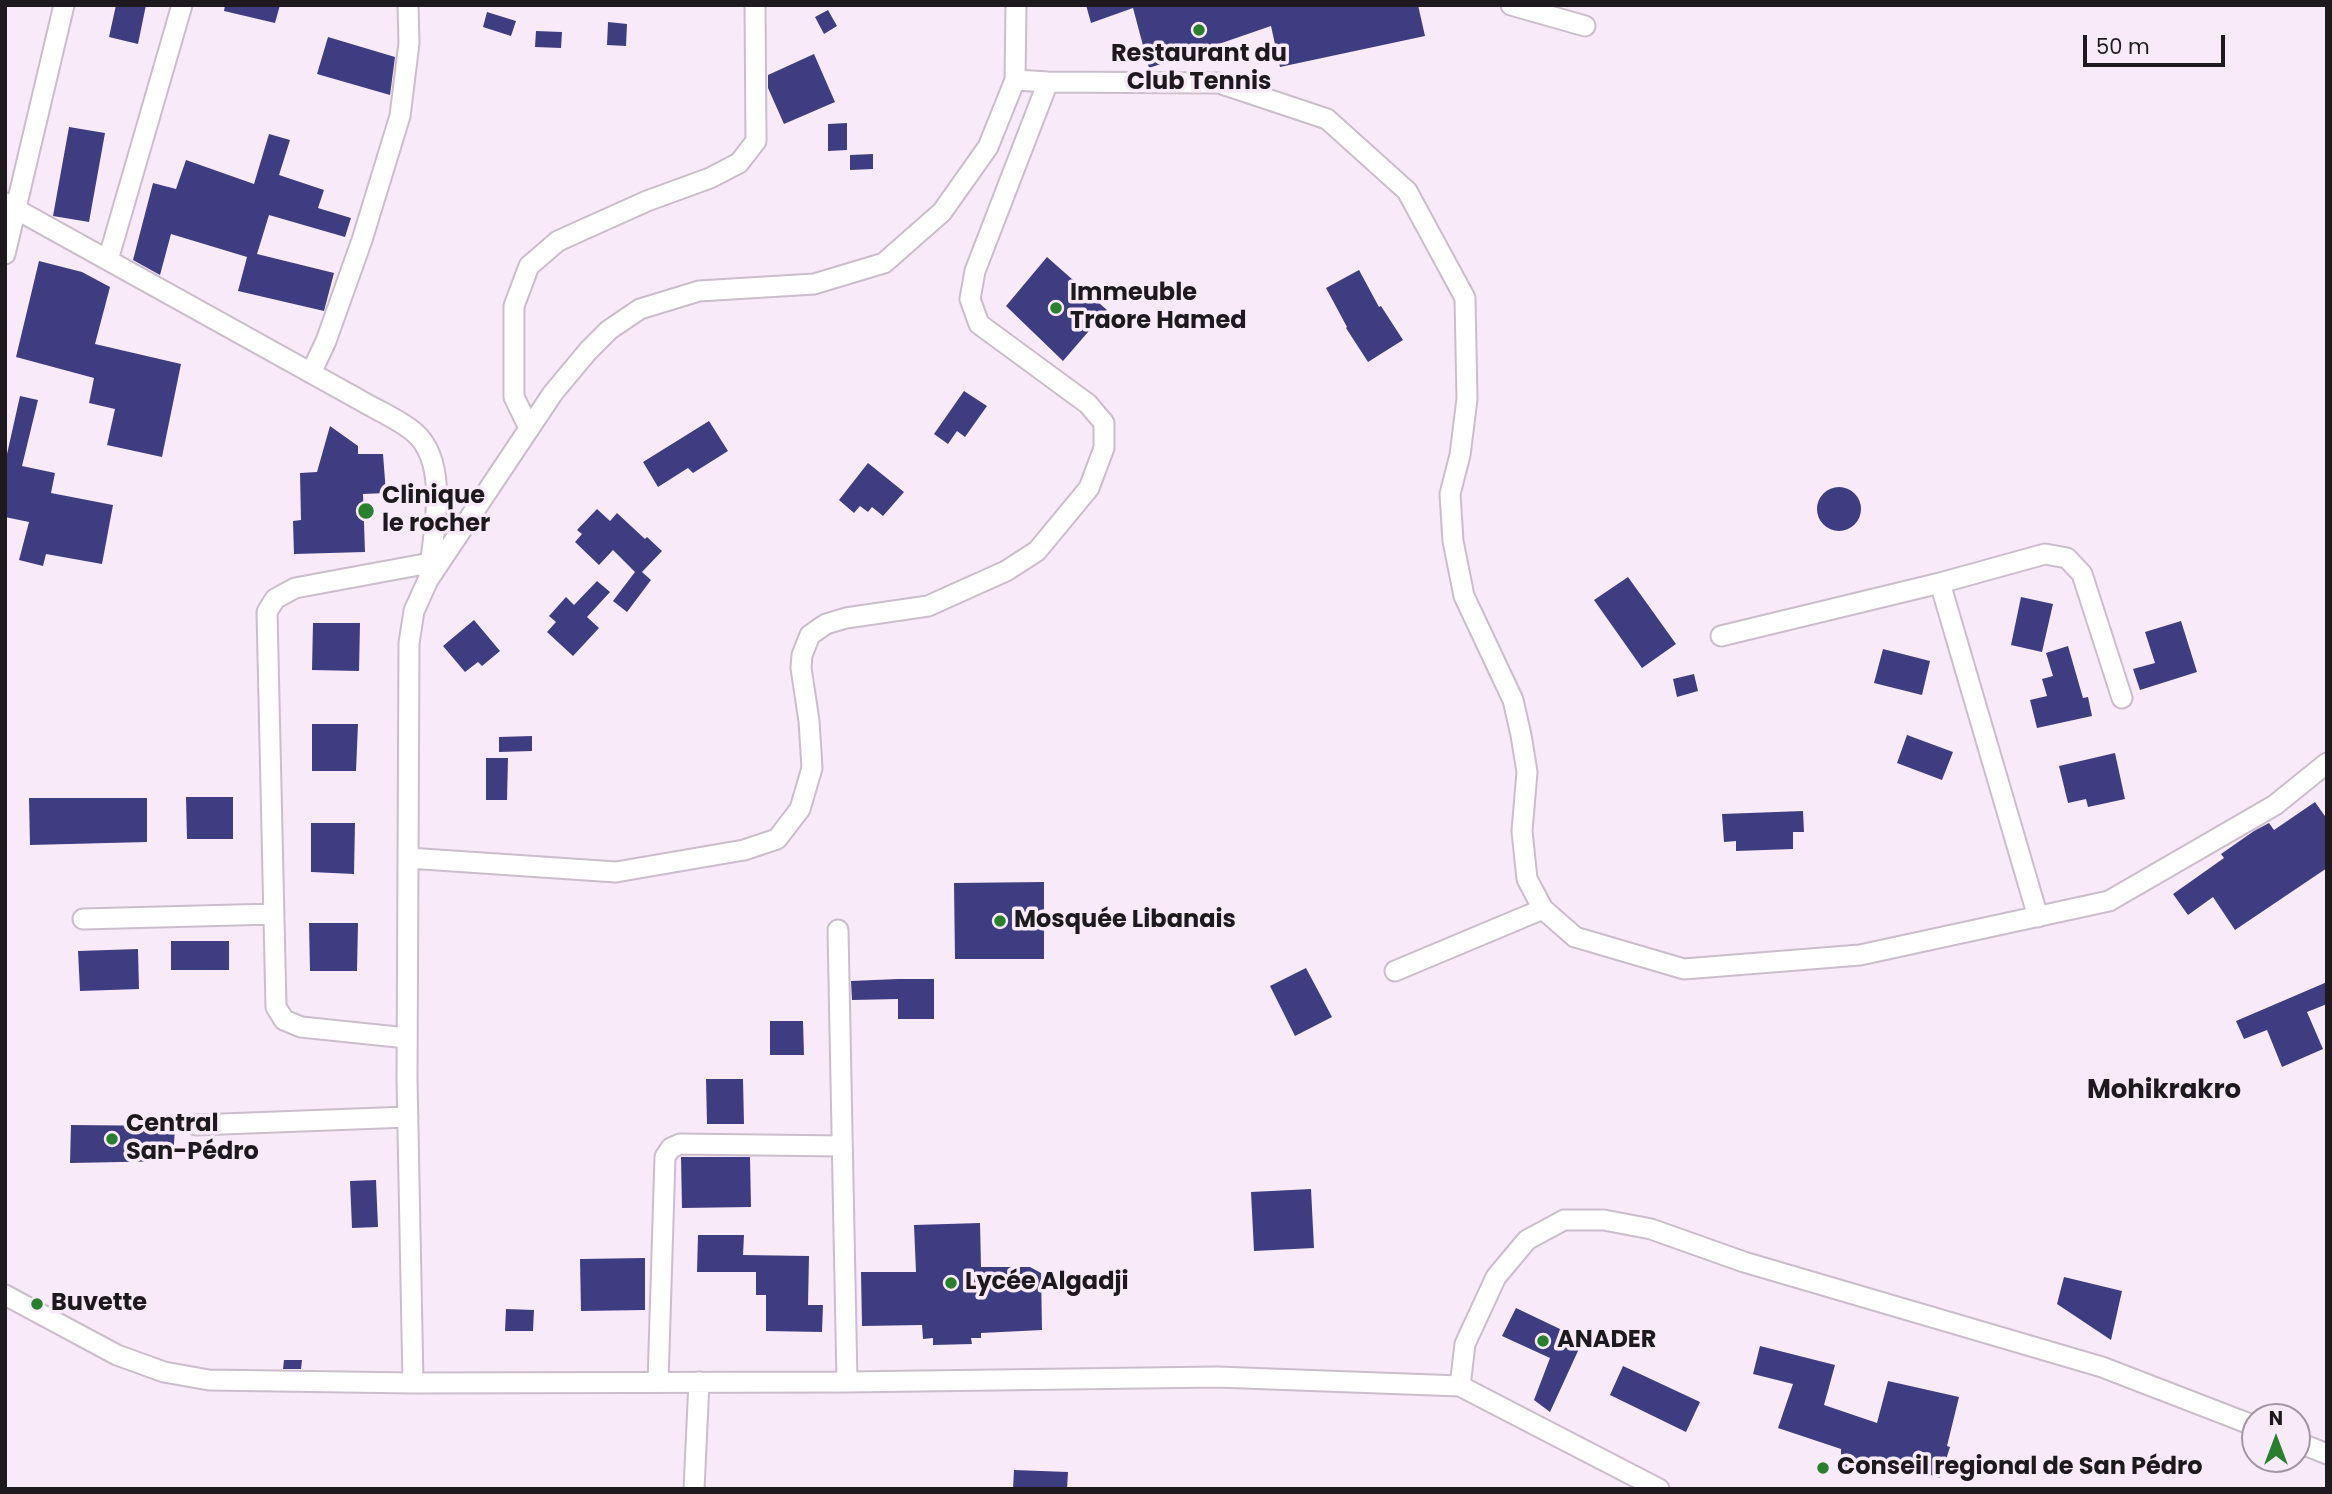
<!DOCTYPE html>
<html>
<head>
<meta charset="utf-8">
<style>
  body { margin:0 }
  #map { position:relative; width:2332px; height:1494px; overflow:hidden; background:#f9eaf9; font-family:Poppins,sans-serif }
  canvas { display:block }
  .frame { position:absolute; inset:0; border:7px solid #1e191e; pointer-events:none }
  .north { position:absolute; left:2241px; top:1403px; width:70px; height:70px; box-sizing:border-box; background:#f9eaf9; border:2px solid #a196a1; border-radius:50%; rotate:0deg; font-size:19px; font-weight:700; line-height:28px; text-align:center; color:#1e191e }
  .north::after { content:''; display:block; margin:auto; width:24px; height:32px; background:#287f2d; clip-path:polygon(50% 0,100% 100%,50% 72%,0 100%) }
  .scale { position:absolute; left:2083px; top:35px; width:142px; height:32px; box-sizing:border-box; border:4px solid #1e191e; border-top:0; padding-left:9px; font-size:21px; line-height:24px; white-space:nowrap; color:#1e191e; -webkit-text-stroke:5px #f9eaf9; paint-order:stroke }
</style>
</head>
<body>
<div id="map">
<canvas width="2332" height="1494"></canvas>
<div class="frame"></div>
<div class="north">N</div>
<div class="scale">50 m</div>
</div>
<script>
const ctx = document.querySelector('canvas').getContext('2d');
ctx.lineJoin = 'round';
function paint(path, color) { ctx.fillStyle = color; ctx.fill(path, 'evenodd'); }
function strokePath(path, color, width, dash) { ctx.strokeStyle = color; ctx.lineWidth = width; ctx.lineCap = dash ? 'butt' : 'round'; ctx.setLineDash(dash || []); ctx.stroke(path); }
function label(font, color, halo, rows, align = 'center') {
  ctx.font = font + ' Poppins,sans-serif'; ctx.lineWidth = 7; ctx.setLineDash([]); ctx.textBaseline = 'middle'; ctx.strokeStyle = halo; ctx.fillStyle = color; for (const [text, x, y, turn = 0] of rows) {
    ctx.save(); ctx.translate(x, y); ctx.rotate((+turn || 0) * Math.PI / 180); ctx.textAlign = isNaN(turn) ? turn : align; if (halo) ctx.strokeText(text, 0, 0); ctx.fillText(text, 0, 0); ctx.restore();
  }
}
paint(new Path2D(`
  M116 5H146L138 44 109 37Z
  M225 5H280L275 23 224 11Z
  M1086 5H1418L1425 36 1280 67 1271 26 1149 68 1133 8 1091 23Z
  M828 10 837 26 824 34 815 17Z
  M487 12 516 21 511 36 483 27Z
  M608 22 627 24 626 46 607 45Z
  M536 31 562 32 561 48 535 47Z
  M328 37 395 57 390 95 317 74Z
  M814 54 835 102 784 124 768 88V75Z
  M847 123V150L828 151V124Z
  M69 127 105 133 89 222 53 216Z
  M269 134 290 140 279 175 324 190 318 208 351 218 345 237 269 215 257 254 334 273 324 311 238 291 247 257 171 234 160 275 133 260 153 183 176 189 186 160 254 184Z
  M873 154V169L850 170V155Z
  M1047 257 1107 310 1063 361 1006 306Z
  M39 261 82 272 110 287 95 344 181 364 162 457 107 445 115 409 89 403 94 378 16 357Z
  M1359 270 1379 307 1381 306 1403 340 1368 362 1346 328 1347 327 1326 288Z
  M964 391 987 406 965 437 957 431 948 444 934 434Z
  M20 396 38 400 22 466 55 473 51 493 113 505 102 564 46 554 43 566 19 560 29 522 5 517V463Z
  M709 421 728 451 693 473 688 468 658 487 643 462Z
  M330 426 358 446V454H383L386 493 363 494 365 552 294 554 293 521 301 520 300 473 317 472Z
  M868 463 904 492 883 516 872 507 868 512 860 506 854 513 839 500Z
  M1817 509a22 22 0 1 1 44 0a22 22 0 1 1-44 0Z
  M597 509 610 521 617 513 645 539 647 537 662 551 642 572 651 580 627 612 613 601 635 572 613 550 599 565 575 542 582 534 577 530Z
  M1628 577 1676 644 1642 668 1594 600Z
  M597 581 610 592 587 617 599 628 573 656 547 632 556 622 549 616 566 597 574 605Z
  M2021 597 2053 604 2042 652 2011 645Z
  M474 620 500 651 482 666 478 662 465 672 443 646Z
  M2181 621 2197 672 2140 690 2133 669 2155 663 2145 632Z
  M313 623H360L359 671 312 670Z
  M2068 646 2083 698 2088 697 2092 716 2037 728 2030 700 2047 696 2042 679 2053 676 2046 653Z
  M1883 649 1930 661 1922 695 1874 683Z
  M1694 674 1698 691 1677 697 1673 679Z
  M312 724H358L356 771H312Z
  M1907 735 1953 752 1942 780 1897 763Z
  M532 736V751L499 752V737Z
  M2115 753 2125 799 2088 807 2086 799 2068 803 2059 766Z
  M486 758H508L507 800H486Z
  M186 797H233V839H187Z
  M29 798H147V842L30 845Z
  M2315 802 2327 819V868L2235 930 2213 897 2188 915 2173 894 2224 858 2221 854 2254 831 2269 823 2274 830Z
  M1803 811 1804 832H1793V849L1736 851V841L1724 842 1722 814Z
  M311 823H355L354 874 311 872Z
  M1044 882V959H955L954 883Z
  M309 923H358L357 971H310Z
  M171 941H229V970H171Z
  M138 949 139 989 80 991 78 951Z
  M1306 968 1332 1017 1295 1036 1270 986Z
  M898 979H934V1019H898V999L852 1000 851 981Z
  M2327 982V1004L2307 1012 2323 1049 2282 1067 2267 1030 2244 1039 2236 1021Z
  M770 1021H803L804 1055H770Z
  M706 1079H743L744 1124H707Z
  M71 1125 175 1126 173 1161 70 1163Z
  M681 1157H750L751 1207 682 1208Z
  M376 1180 378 1227 352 1228 350 1181Z
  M1311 1189 1314 1248 1254 1251 1251 1192Z
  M980 1223 981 1267H1030L1041 1273 1042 1330 981 1333V1338H971L972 1344 933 1345V1338L923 1339 922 1325 862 1326 861 1272H916L914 1225Z
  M698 1235H744L743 1255 809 1256 808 1305H823L822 1332 766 1331V1295H756V1272H697Z
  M645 1258V1310L581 1311 580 1259Z
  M2064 1277 2122 1291 2111 1340 2057 1304Z
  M1516 1308 1583 1340 1550 1412 1534 1400 1550 1358 1502 1336Z
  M506 1309 534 1310 533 1331H505Z
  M1760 1346 1835 1365 1824 1405 1877 1423 1888 1381 1959 1397 1947 1446 1950 1447 1940 1478 1892 1462 1854 1474 1841 1468V1449L1778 1428 1793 1384 1753 1374Z
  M284 1360H302L301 1369H283Z
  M1623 1366 1700 1402 1686 1432 1610 1395Z
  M1014 1470 1068 1472 1067 1489H1013Z`), '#3f3d81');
const minor = new Path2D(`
  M1511 5 1585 26
  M1015 80 1048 82 1219 83 1327 119 1407 191 1465 298 1467 399 1460 455 1450 494 1453 541 1464 596 1513 700 1521 735 1527 772 1522 831 1527 879 1543 909 1575 937 1684 969 1860 955 2109 901 2275 805 2327 763
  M5 203 358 399C376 410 399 419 415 433 450 464 433 534 429 575
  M5 254 64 5
  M108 260 182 5
  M311 373 326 341 362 240 400 116 409 43 408 5
  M529 428 514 397V306L529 266 558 241 647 201 710 178 739 163 756 141 755 5
  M1721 636 1940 583
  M408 858 616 872 744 850 777 839 800 809 812 768 809 721 801 668 802 655 810 635 826 624 846 618 928 606 1006 571 1037 551 1089 488 1104 448V423L1088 404 979 324 970 299 975 271 1048 82
  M2038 917 1940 583 2045 554 2067 558 2082 574 2122 698
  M83 919 274 914
  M838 930 847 1382
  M1395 971 1543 909
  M407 1038 301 1027 284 1020 276 1007 267 612 275 599 295 588 430 563
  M196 1125 408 1117
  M5 1295 117 1355 164 1372 209 1380 413 1383 847 1382 1217 1377 1460 1386 1659 1489
  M658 1382 665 1157 671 1148 680 1144 842 1146
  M413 1383 407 1079 409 643 414 611 428 580 553 393 588 351 609 330 640 309 699 291 814 284 884 263 942 212 988 147 1015 80 1016 5
  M1460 1386 1465 1344 1496 1277 1527 1240 1564 1220H1604L1651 1229 1744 1262 2102 1367 2255 1426
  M2297 1442 2327 1454
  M694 1489 699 1382`);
strokePath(minor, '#cbbdcc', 23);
strokePath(minor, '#fff', 19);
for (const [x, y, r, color] of [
  [1199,30,7,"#287f2d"],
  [1056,308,7,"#287f2d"],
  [366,511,9,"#287f2d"],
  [1000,921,7,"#287f2d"],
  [112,1139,7,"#287f2d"],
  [951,1283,7,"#287f2d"],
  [37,1304,7,"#287f2d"],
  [1543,1341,7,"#287f2d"],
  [1823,1468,7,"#287f2d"]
]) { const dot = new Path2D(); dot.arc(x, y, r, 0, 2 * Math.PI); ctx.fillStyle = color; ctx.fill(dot); strokePath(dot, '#f9eaf9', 2.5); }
label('bold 24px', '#1e191e', '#f9eaf9', [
  ["Restaurant du",1199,55,"center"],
  ["Club Tennis",1199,83,"center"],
  ["Immeuble",1070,294],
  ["Traore Hamed",1070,322],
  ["Clinique",382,497],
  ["le rocher",382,525],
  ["Mosquée Libanais",1014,921],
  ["Central",126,1125],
  ["San-Pédro",126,1153],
  ["Lycée Algadji",965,1283],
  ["Buvette",51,1304],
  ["ANADER",1557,1341],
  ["Conseil regional de San Pédro",1837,1468]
], 'left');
label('bold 26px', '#1e191e', '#f9eaf9', [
  ["Mohikrakro",2164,1091]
]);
</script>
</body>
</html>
